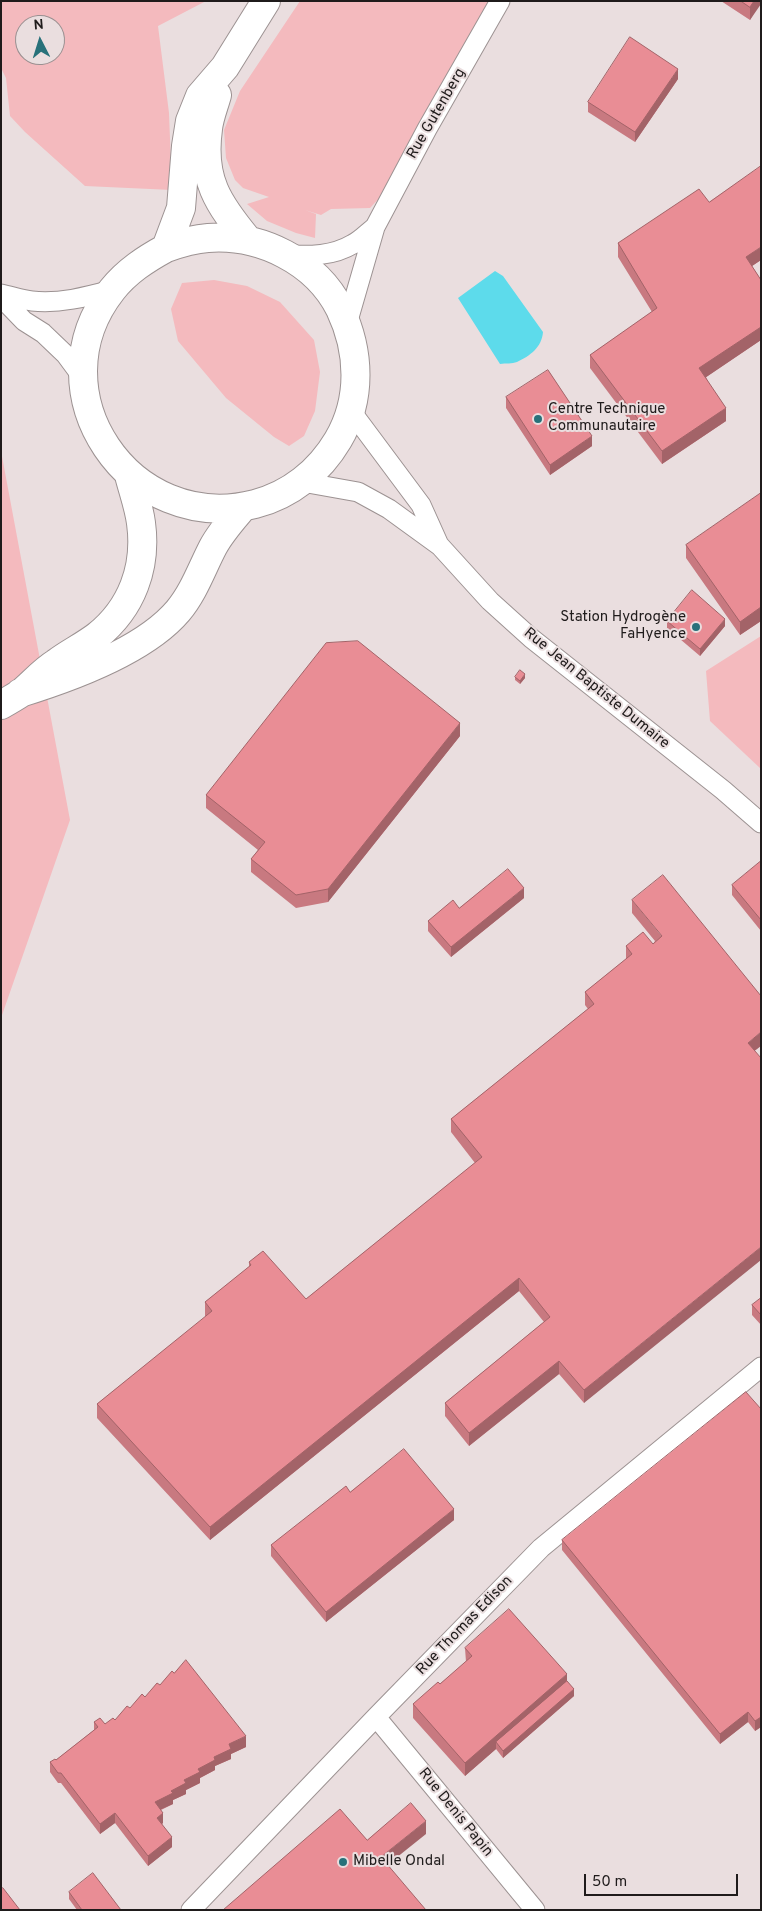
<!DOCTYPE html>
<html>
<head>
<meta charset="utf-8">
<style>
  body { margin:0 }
  #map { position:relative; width:762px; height:1911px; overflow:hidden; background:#eadedf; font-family:Overpass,sans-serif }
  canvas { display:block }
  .frame { position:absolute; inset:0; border:2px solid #1f1b1b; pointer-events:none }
  .north { position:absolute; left:15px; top:15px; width:50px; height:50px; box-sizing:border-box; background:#eadedf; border:1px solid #999091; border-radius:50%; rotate:355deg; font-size:14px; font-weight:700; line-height:20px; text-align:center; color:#1f1b1b }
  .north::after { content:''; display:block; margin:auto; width:18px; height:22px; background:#28717a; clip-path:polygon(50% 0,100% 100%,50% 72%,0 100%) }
  .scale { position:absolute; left:584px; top:1874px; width:154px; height:22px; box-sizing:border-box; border:2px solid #1f1b1b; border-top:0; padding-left:6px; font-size:15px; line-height:18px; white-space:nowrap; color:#1f1b1b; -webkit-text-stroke:4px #eadedf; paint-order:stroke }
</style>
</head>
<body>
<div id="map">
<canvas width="762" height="1911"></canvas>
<div class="frame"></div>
<div class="north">N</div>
<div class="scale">50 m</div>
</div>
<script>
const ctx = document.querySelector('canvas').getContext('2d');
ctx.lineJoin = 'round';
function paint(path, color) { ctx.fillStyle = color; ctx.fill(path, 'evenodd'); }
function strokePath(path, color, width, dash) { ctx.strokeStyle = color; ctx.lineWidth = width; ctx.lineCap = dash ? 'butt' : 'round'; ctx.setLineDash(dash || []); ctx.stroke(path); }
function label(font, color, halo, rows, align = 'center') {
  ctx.font = font + ' Overpass,sans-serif'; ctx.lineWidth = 4; ctx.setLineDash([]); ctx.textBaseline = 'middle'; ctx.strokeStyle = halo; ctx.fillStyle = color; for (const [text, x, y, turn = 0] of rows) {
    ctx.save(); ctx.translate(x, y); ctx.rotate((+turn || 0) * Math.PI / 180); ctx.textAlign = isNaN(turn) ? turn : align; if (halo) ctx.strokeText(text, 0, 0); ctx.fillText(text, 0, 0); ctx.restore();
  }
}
paint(new Path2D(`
  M1 1H206L158 26 169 113 172 190 85 186 25 132 10 116 6 78 1 68ZM25 25H55V55H25Z
  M300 1H490L385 192 370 208 331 209 321 215 305 210 316 214 315 238 296 233 267 221 247 204 269 197 243 188 235 180 226 158 224 130 240 91Z
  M214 280 247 286 280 302 314 340 320 372 315 411 304 436 289 446 274 437 226 398 178 341 171 309 182 283Z
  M1 451 70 820 1 1018Z
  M761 636V769L710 721 706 671Z`), '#f4babe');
paint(new Path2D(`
  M495 271 503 276 543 332C542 347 530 356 517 362 512 364 506 363 500 364L458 298Z`), '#5ddbeb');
const street = new Path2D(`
  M288 255C310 256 333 256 353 244 361 240 368 232 375 227
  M1 294C11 296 22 300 32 301 59 304 86 297 112 290
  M1 297 24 321 43 333 66 355 83 378
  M347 324 375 227 427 129 500 1
  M351 411 421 505 439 545
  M302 482 358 492 389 509 440 546 490 601 531 638 723 790 761 823
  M376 1717 535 1910
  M191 1910 376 1717 541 1548 761 1367`);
const primary = new Path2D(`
  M217 95C214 106 209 118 208 129 201 179 218 204 248 240
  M166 248C180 243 193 239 208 238 260 234 316 261 340 309 360 351 362 399 338 440 319 472 290 495 255 504 130 536 32 392 112 290 127 271 146 259 166 248L181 208 186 146 190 121 200 96 225 67 266 1
  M20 693C69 678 144 651 178 611 194 592 202 568 213 547 221 532 232 520 243 507
  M1 705C8 701 15 697 21 693 33 683 43 671 56 663 69 653 84 646 97 636 132 608 147 567 141 523 139 507 133 491 129 475`);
strokePath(street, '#9c9292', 21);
strokePath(primary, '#9c9292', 30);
strokePath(street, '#fff', 19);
strokePath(primary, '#fff', 28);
paint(new Path2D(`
  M721 1H761L750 20Z
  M678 79 635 142 588 112V102Z
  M709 202 761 260 752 266 761 280V340L706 377 726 421 662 464 590 368V355L652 312 618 257V243Z
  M506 397 592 446 550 475 506 408Z
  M761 493V621L740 635 686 558V545Z
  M667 621 725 626 700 656 667 628Z
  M515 677 525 678 520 684 515 680Z
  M460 736 328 902 296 908 251 872V859L258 850 206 808V795Z
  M761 861V931L732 895V885Z
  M524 898 451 957 428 931V921L459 908Z
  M632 900 755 1050 584 1403 559 1374 469 1446 445 1416V1403L544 1322 519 1291 210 1540 97 1418V1404L206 1317 205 1316V1302L249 1267V1262L306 1299 475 1163 451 1132V1119L588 1009 585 1005V992L626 959V946L653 944 655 941 632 913Z
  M761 1298V1325L752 1315V1305Z
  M761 1409V1727L755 1731 748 1722 720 1744 562 1550V1540Z
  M350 1492 454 1520 326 1622 271 1556V1545Z
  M465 1648 567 1681 574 1696 503 1758 496 1749 465 1776 413 1718V1704L440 1684 466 1662Z
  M145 1697 246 1747 231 1754V1759L215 1766V1770L200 1778V1783L186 1790V1794L173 1800V1804L161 1810 163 1823 162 1824 172 1847 148 1866 115 1823 100 1834 61 1783H58L50 1772V1762L56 1760 94 1730V1722L105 1724 115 1720Z
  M69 1892 121 1910H77L69 1899Z`), '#c87980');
paint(new Path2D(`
  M754 1H761V4L750 20V7Z
  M678 69V79L635 142V132Z
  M761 247V260L746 270V257Z
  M761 327V340L699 382V368Z
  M726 408V421L662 464V451Z
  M592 436V446L550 475V465Z
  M761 607V621L740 635V622Z
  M725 619V626L700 656V649Z
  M525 674V678L520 684V681Z
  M460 723V736L328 902V889Z
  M524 888V898L451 957V947Z
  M761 1032V1046L748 1056V1043Z
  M761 1247V1260L584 1403V1390Z
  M519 1278V1291L210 1540V1527Z
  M559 1361V1374L469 1446V1433Z
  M454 1509V1520L326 1622V1612Z
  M567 1674V1688L496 1742V1749L465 1776V1763Z
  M574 1689V1696L503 1758V1751Z
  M748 1712V1722L720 1744V1734Z
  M761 1717V1727L755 1731V1721Z
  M246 1736V1747L231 1754V1759L215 1766V1770L200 1778V1783L186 1790V1794L173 1800V1804L155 1812V1802L229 1744Z
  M115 1813V1823L100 1834V1824Z
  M163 1813V1823L157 1828V1818Z
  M426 1821V1834L381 1870V1857Z
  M172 1837V1847L148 1866V1856Z`), '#a36368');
const building = new Path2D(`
  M741 1H754L750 7Z
  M630 37 678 69 635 132 588 102Z
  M761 166V247L746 257 761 280V327L699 368 726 408 662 451 590 355 657 308 618 243 699 189 709 202Z
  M548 370 592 436 550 465 506 397Z
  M761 493V607L740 622 686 545Z
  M692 590 725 619 700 649 667 621Z
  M358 641 460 723 328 889 296 895 251 859 265 842 206 795 326 643Z
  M520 670 525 674 520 681 515 677Z
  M761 861V920L732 885Z
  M508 869 524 888 451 947 428 921 453 900 459 908Z
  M663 875 761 996V1032L748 1043 761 1058V1247L584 1390 559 1361 469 1433 445 1403 550 1317 519 1278 210 1527 97 1404 212 1311 205 1302 251 1265 249 1262 263 1251 306 1299 482 1157 451 1119 594 1004 585 992 632 954 626 946 643 932 653 944 662 936 632 900Z
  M761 1298V1315L752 1305Z
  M746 1392 761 1409V1717L755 1721 748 1712 720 1734 562 1540Z
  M404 1449 454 1509 326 1612 271 1545 346 1486 350 1492Z
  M509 1609 567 1674 465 1763 413 1704 438 1682 440 1684 472 1656 465 1648Z
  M186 1660 246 1736 229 1744 231 1749 214 1757 215 1760 198 1769 200 1772 184 1780 186 1783 171 1791 173 1793 155 1802 163 1813 157 1818 172 1837 148 1856 115 1813 100 1824 61 1773H58L50 1762 55 1759 56 1760 98 1727 94 1722 100 1718 105 1724 113 1718 115 1720 127 1706 130 1708 142 1694 145 1697 157 1683 160 1685 172 1671 174 1673Z
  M567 1681 574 1689 503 1751 496 1742Z
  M411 1803 426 1821 381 1857 426 1910H223L340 1809 367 1840Z
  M93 1873 121 1910H82L69 1892Z
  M3 1888 20 1910H1V1889Z`);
paint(building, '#e98d95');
strokePath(building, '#a36368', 1);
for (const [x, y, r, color] of [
  [538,419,5,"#28717a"],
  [696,627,5,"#28717a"],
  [343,1862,5,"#28717a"]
]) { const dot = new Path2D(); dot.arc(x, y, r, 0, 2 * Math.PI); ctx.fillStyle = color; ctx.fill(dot); strokePath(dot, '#eadedf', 2); }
label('15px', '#1f1b1b', '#eadedf', [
  ["Rue Gutenberg",437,114,-60],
  ["Rue Jean Baptiste Dumaire",596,689,39],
  ["Rue Thomas Edison",465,1626,-46],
  ["Rue Denis Papin",455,1813,51]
]);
label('15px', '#1f1b1b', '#eadedf', [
  ["Centre Technique",548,410],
  ["Communautaire",548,427],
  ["Station Hydrogène",686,618,"right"],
  ["FaHyence",686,635,"right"],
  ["Mibelle Ondal",353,1862]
], 'left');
</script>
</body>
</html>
